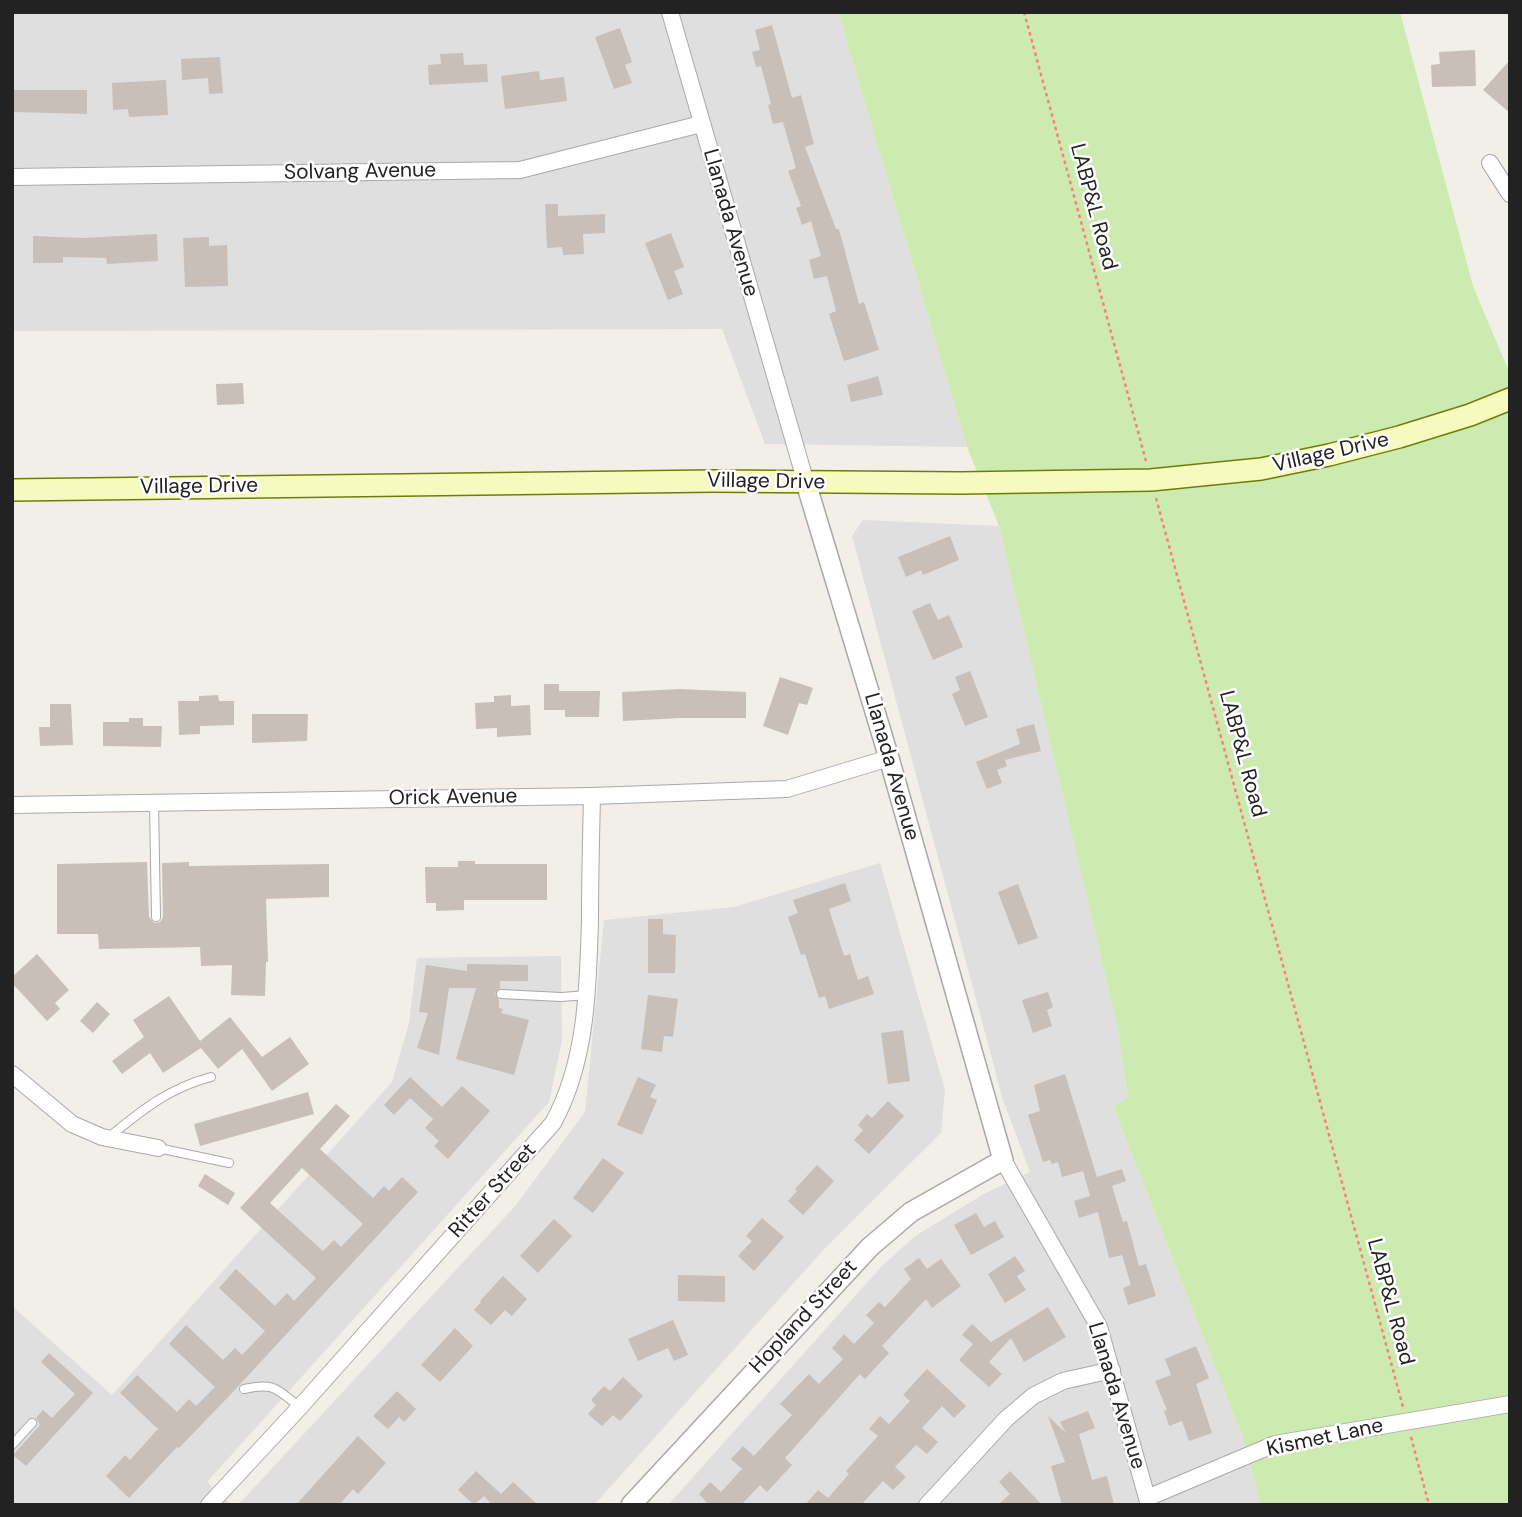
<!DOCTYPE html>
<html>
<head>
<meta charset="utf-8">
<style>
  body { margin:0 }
  #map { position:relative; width:1522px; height:1517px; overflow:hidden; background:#f2efe9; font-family:"DM Sans",sans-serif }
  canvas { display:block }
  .frame { position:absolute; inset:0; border:14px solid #222; pointer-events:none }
</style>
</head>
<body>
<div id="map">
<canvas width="1522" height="1517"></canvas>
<div class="frame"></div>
</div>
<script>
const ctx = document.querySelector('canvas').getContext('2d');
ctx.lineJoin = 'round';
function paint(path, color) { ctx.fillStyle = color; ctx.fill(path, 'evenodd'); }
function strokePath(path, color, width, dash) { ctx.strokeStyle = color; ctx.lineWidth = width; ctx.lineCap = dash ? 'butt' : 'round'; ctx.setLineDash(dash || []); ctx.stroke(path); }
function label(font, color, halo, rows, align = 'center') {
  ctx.font = font + ' "DM Sans",sans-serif'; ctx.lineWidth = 5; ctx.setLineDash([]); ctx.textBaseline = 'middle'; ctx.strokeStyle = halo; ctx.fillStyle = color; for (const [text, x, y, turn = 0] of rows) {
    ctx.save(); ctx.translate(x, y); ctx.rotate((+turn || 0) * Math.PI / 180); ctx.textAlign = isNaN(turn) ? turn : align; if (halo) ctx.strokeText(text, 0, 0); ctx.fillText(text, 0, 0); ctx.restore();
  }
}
paint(new Path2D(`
  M12 12H838L967 447 765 444 722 329 12 331Z
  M863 520 999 526 1118 1030 1128 1098 1113 1106 1242 1436 1261 1505H668L881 1267 915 1236 984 1194 1030 1172 1003 1100 852 536Z
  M880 863 945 1090 941 1133 827 1246 594 1505H238L516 1205 585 1112 604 920 734 907Z
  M561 956 562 1040 549 1102 207 1482 232 1505H12V1306L112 1395 392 1082 409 1023 417 958Z`), '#e0dfdf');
paint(new Path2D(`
  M838 12H1400L1473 286 1510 374V1505H1261L1242 1436 1113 1106 1128 1098 1118 1030 999 526 967 447Z`), '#cdebb0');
paint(new Path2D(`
  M772 25 792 98 801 95 814 144 805 147 836 229H839L859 304 864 302 879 350 844 361 829 314 836 311 827 276 814 279 809 260 821 256 811 221 802 225 796 208 801 206 788 171 796 168 783 122 773 124 768 105 771 104 761 66 756 67 752 52 760 50 755 30Z
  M620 28 632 62 625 65 632 83 614 89 595 37Z
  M1475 50 1476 86 1432 87 1431 65 1440 64 1439 52Z
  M463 53 464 65 487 64 488 82 429 85 428 65 441 64 440 54Z
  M220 57 223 93 209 94 208 78 182 80 181 59Z
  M1510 60V113L1483 90Z
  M539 71 540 80 564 77 567 101 505 109 501 76Z
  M166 80 168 115 129 117 128 109 113 110 112 83Z
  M12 90H87V114L12 112Z
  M545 204H558V216L605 214V233L583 234 584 254 563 255 562 247 547 248Z
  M671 233 684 267 674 271 683 294 668 300 645 243Z
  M157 234 158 261 107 264 106 258 63 257V263H33V236L83 238Z
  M209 237V246L227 245 228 286 185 287 183 238Z
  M878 376 883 395 851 402 847 385Z
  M243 383 244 404 217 405 216 384Z
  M950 536 959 560 923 575 921 570 906 577 898 557Z
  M930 603 938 620 949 615 963 647 933 660 912 611Z
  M970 671 988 717 965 726 952 694 960 690 955 677Z
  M780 677 813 688 807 705 799 703 788 735 763 726Z
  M544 684H559V691H600L599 717H565V710H544Z
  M680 689 746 692V718H681L623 721 622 692Z
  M218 695 219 701H234V725L200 726V734L179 735 178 701H199V696Z
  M511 695V706L530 705 531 735 497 737V728L476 729 475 703 494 702V696Z
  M50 704H71L73 745 40 746 39 727H50Z
  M252 714H308L307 741 252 743Z
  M129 718H143V726H162L161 747 103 746V722H129Z
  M1034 724 1041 751 1005 760 1007 766 997 770 1002 783 987 789 976 762 1020 744 1016 729Z
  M458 861H475V864H547V900H464V910L436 911V903H426L425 867H458Z
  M147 862 149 917 155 923 160 922 163 917 162 863 189 862V866L329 864V897L266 899 268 962H266L265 996 231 995 232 965 201 966 200 947 99 949 98 934H57V864Z
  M845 883 851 901 829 909 844 956 850 954 858 980 868 976 874 994 829 1009 825 996 819 998 805 954 801 955 788 917 798 913 793 900Z
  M1018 884 1038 938 1018 945 998 892Z
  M648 919H663V934L676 935 675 973H648Z
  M37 954 69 990 55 1003 60 1009 47 1021 12 983V977Z
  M467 964 528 965V981H500V988L495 993 499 1000V1008L503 1009 501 1013 529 1020 514 1075 456 1059 476 988H449L439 1055 417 1048 428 1013 419 1012 426 965 467 971Z
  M1048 992 1053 1007 1047 1010 1052 1026 1033 1033 1022 1000Z
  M648 995 678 999 673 1037 664 1036 662 1052 641 1049Z
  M169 996 200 1041 230 1017 262 1057 290 1037 309 1064 272 1091 242 1049 218 1069 201 1048 163 1073 150 1053 122 1074 112 1061 144 1037 133 1020Z
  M97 1002 110 1014 93 1033 80 1021Z
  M903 1030 910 1081 888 1084 881 1033Z
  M1065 1074 1097 1177 1122 1169 1126 1181 1112 1186 1123 1222 1127 1221 1139 1266 1146 1264 1156 1296 1128 1305 1123 1288 1131 1285 1122 1255 1109 1258 1098 1212 1079 1218 1074 1201 1090 1196 1083 1171 1062 1177 1058 1162 1052 1164 1050 1160 1043 1162 1028 1115 1040 1111 1034 1085Z
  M410 1077 442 1107 462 1086 490 1111 448 1159 434 1146 439 1141 425 1128 433 1119 410 1098 394 1115 384 1105Z
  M638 1077 656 1085 650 1097 657 1100 642 1135 617 1125Z
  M308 1092 314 1114 200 1146 194 1124Z
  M888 1101 904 1116 869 1154 854 1140 863 1130 858 1125 867 1114 872 1118Z
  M336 1104 350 1116 320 1149 373 1198 384 1186 389 1191 402 1177 418 1192 230 1395 179 1448 177 1447 129 1498 106 1476 125 1455 130 1460 158 1429 120 1393 137 1375 177 1412 189 1399 196 1406 215 1387 169 1344 186 1325 223 1360 235 1348 242 1355 265 1331 219 1288 236 1269 275 1306 287 1293 294 1301 316 1278 240 1208ZM302 1168 363 1224 341 1247 334 1240 323 1251 270 1203Z
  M603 1158 624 1173 593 1213 573 1198Z
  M817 1165 834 1181 803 1215 788 1201 797 1191 795 1189Z
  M205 1174 235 1193 228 1205 198 1186Z
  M976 1213 984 1227 995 1221 1004 1237 971 1255 954 1225Z
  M762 1218 784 1237 754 1271 738 1256 752 1241 746 1236Z
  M554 1219 572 1236 538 1273 520 1256Z
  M1015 1256 1025 1271 1017 1276 1026 1290 1005 1303 988 1274Z
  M919 1258 927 1269 941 1259 961 1286 932 1308 926 1299 882 1346 889 1353 865 1379 860 1374 785 1458 792 1465 767 1492 760 1485 741 1505H709L699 1494 710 1482 721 1492 742 1469 731 1459 743 1446 754 1456 775 1433 792 1415 780 1404 809 1374 819 1384 843 1359 832 1348 844 1334 854 1344 874 1323 866 1315 879 1302 885 1307 911 1279 904 1269Z
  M678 1275 725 1276V1302L678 1301Z
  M503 1276 527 1299 512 1316 505 1310 491 1325 474 1310 481 1302 480 1301Z
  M1048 1307 1066 1337 1024 1362 1011 1338 989 1362 1002 1374 989 1387 959 1360 973 1344 962 1335 972 1324 991 1342Z
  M673 1320 688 1355 674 1361 668 1348 638 1361 628 1339Z
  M455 1328 473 1346 440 1382 421 1365Z
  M1196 1346 1209 1378 1196 1384 1212 1433 1189 1441 1182 1421 1169 1426 1164 1411 1167 1410 1155 1381 1171 1375 1165 1359Z
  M49 1353 93 1393 26 1466 13 1455 40 1425 36 1418 43 1410 52 1418 75 1394 41 1362Z
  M927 1369 966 1406 954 1418 942 1406 922 1428 938 1442 927 1454 916 1445 895 1467 906 1477 893 1490 883 1481 861 1505H805L818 1490 828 1498 849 1474 846 1471 878 1436 869 1429 880 1416 889 1424 910 1401 903 1395Z
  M623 1377 643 1396 620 1421 613 1415 602 1426 588 1414 596 1405 591 1400 604 1386 610 1391Z
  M397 1391 416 1409 404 1422 399 1417 388 1429 373 1416Z
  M1088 1411 1095 1428 1079 1434 1092 1480 1107 1476 1114 1505H1062L1051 1466 1065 1462 1048 1416 1066 1433 1060 1422Z
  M358 1436 386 1463 358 1494 353 1489 339 1505H296Z
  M476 1471 501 1494 513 1482 538 1505H492L484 1496 474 1505 458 1490Z
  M1010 1471 1042 1505H998L1010 1494 999 1482Z`), '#c7bfb8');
const service = new Path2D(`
  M154 802 156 917
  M501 994 561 997 588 995
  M109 1137C142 1110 169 1088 211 1077
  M158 1148 229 1163
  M244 1389C275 1382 276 1389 300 1407
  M12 1445 32 1423`);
const minor = new Path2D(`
  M670 12 806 483
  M1490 163 1510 194
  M12 177 520 170 701 124
  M12 805 592 796 787 789 889 758
  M12 1074 72 1124 102 1137 158 1148
  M1003 1160 1099 1327 1149 1505
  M1147 1498 1275 1444 1510 1404
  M209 1505 300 1407 553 1123C587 1061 588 988 590 920 590 878 591 837 592 796
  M927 1505 1006 1419 1033 1396 1063 1381 1112 1370`);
const tertiary = new Path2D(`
  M631 1505 870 1247 911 1212 1003 1160 889 758 806 483`);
const secondary = new Path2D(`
  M12 490 714 481 961 483 1151 480 1261 469 1329 455 1399 437 1470 415 1510 399`);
strokePath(service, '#a9a9a9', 10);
strokePath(minor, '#a9a9a9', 18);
strokePath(tertiary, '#a9a9a9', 22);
strokePath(secondary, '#707d05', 24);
strokePath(new Path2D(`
  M1024 12 1146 461
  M1156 498 1403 1407
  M1411 1437 1429 1505`), '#fa8072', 2.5, [3.5, 3.5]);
strokePath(service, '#fff', 8);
strokePath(minor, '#fff', 16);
strokePath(tertiary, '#fff', 19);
strokePath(secondary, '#f7fabf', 21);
label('21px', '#222', '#fff', [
  ["Solvang Avenue",360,172,-1],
  ["LABP&L Road",1093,207,75],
  ["Llanada Avenue",730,223,74],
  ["Village Drive",1331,453,-13],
  ["Village Drive",766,482,1],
  ["Village Drive",199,487,-1],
  ["LABP&L Road",1242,754,75],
  ["Llanada Avenue",891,767,74],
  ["Orick Avenue",453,798,-1],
  ["Ritter Street",493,1191,-48],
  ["LABP&L Road",1390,1302,75],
  ["Hopland Street",804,1317,-47],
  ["Llanada Avenue",1116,1396,73],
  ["Kismet Lane",1325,1438,-12]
]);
</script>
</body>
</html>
